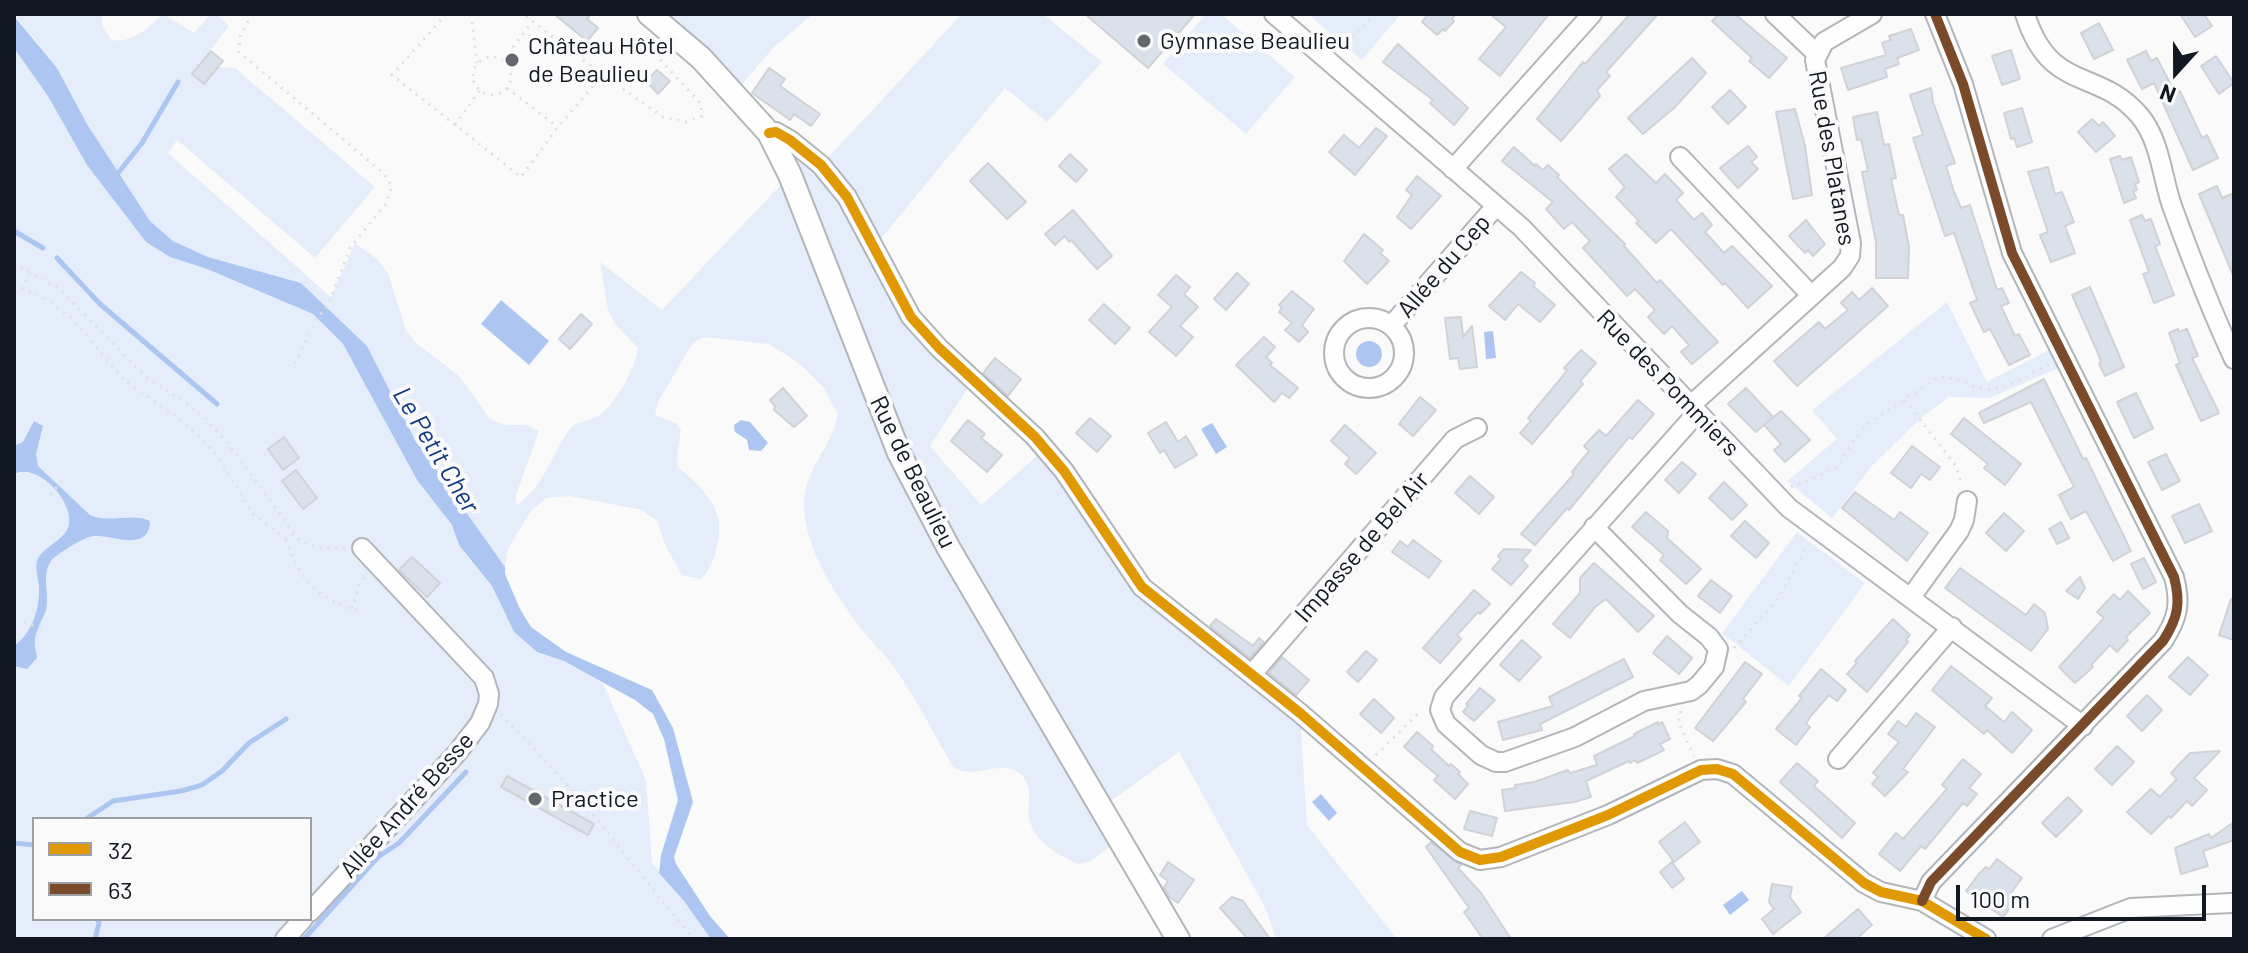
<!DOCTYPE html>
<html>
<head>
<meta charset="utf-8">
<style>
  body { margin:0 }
  #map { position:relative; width:2248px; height:953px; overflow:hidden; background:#fafafa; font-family:Barlow,sans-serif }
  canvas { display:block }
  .frame { position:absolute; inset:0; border:16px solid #121821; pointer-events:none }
  .legend { position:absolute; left:32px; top:817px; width:280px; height:104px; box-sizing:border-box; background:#fafafa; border:2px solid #9da0a3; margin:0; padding:10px 14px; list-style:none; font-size:24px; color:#121821 }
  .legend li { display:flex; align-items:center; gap:16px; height:40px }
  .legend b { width:40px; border:2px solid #9da0a3 }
  .north { position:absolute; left:2136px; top:32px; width:80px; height:80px; -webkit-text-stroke:6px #fafafa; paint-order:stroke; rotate:201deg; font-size:22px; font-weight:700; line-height:32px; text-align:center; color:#121821 }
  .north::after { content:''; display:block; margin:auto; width:28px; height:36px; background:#121821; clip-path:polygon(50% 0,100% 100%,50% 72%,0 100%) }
  .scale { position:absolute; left:1956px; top:885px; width:250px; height:36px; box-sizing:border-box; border:4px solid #121821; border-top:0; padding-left:10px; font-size:24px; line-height:28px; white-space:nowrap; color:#121821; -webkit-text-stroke:6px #fafafa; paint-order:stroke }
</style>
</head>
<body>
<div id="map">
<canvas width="2248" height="953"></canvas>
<div class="frame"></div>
<ul class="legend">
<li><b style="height:10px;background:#e09803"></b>32</li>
<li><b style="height:10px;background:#7a4b2a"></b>63</li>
</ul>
<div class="north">N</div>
<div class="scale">100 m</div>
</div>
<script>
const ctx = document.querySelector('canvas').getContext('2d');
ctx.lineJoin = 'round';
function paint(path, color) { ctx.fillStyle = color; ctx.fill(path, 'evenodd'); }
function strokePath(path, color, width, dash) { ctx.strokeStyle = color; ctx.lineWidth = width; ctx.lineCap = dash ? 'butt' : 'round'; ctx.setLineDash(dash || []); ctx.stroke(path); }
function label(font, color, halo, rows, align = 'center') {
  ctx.font = font + ' Barlow,sans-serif'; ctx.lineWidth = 8; ctx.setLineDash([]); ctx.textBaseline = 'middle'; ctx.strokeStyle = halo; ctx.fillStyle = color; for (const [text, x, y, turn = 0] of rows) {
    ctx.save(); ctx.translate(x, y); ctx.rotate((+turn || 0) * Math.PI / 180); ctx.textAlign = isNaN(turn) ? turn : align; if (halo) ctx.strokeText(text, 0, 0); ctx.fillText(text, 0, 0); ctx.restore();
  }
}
paint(new Path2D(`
  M14 14H101L103 28 112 40C134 43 148 28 163 14L194 33 211 14H216L229 26 192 74 204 84 218 67 235 68 375 187 315 258 177 140 168 153 331 297 355 243 377 259 388 273 406 330 416 343 459 376 490 419 506 425H527L539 431 516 495V505C543 489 552 453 570 429 576 421 589 421 598 416 615 406 636 367 638 348L616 325 608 310 600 262 662 310 790 175 769 133 822 164 962 14H1043L1102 62 1047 122 1005 88 874 247 911 317 973 380 930 446 981 505 1045 449 1124 565 1300 713 1307 825 1397 939H1276L1266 909 1179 752 1101 808 1119 840 1091 861 1078 864C1060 855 1039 845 1031 825 1024 807 1037 786 1019 773 1000 758 974 781 953 767 934 734 916 698 894 667 886 655 875 646 866 635 838 598 804 551 804 504 804 469 831 449 838 414L823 387 800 364 769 344 704 337 692 344 658 402 655 415 676 423 681 430 677 456 678 467C704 489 727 510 717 546 714 560 711 568 701 579L682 575 666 547 657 521 642 510 570 496 546 498 531 511 508 549 505 567 415 440 367 346 301 283 208 257 173 241 150 221 87 124 57 68Z
  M649 14H813L773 48 734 94Z
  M1206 14H1221L1295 77 1246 134 1163 64Z
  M1308 14H1401L1362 60Z
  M14 48 170 257 207 269 313 314 343 344 417 480 452 525 459 545 492 586 514 632 537 652 564 661 603 684 646 780 652 863 684 901 711 939H14ZM34 819H310V919H34Z
  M1947 302 1987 382 2049 350 2058 368 1990 398 1949 397 1922 417 1872 466 1832 518 1787 481 1837 439 1812 410Z
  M1797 532 1865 583 1789 686 1722 633Z`), '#e5edfa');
paint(new Path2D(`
  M14 16 57 68 87 124 150 221 173 241 208 257 301 283 367 346 415 440 505 567V574L520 609 531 627 566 652 652 690 673 728 693 802 674 857 676 864 710 916 730 939H711L684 901 659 873 661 855 678 800 664 739 653 714 635 700 589 675 564 661 537 652 514 632 492 586 459 545 452 525 417 480 343 344 313 314 207 269 170 257 146 242 87 165 48 96 14 48Z
  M501 300 549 341 529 365 481 324Z
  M1493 331 1496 358 1486 359 1484 332Z
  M1356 354a13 13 0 1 1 26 0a13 13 0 1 1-26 0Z
  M741 420 750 422 768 443 761 451 749 450 747 440 735 432 734 425Z
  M34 421 43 426 36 454 38 466 90 515C109 524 132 512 150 521 149 554 110 534 93 536 84 537 55 555 51 561 41 576 50 595 46 610 42 621 33 634 35 646 35 650 37 654 37 658L27 669 14 666V646C30 635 39 612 39 592 40 582 34 570 37 561 42 546 66 541 69 524 73 500 37 462 14 474V446L23 442Z
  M1212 423 1227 447 1216 454 1201 429Z
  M1321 794 1337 813 1329 821 1312 802Z
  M1742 891 1749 900 1730 915 1723 905Z`), '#adc6f1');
strokePath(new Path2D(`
  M115 177 142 143 178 82
  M14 231 43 248
  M57 258 100 304 217 404
  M86 819 113 801 181 791 202 785 222 771 249 743 286 719
  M14 843 34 845
  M95 939 99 923 97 919
  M304 939 378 857 399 843 466 772`), '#adc6f1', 5);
const building = new Path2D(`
  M554 14H591L587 19 598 28 587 41Z
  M1085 14H1195L1148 68Z
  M1428 14H1456L1452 19 1454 21 1445 31 1443 29 1437 35 1422 22Z
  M1490 14H1549L1500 76 1479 59 1506 27Z
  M1630 14H1658L1606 72 1610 76 1597 90 1600 96 1561 141 1537 119 1583 62 1585 64Z
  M1719 14H1735L1787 58 1769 78 1749 61 1752 58 1712 21Z
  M2180 14H2204L2212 26 2195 37Z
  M2099 23 2113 50 2094 59 2081 33Z
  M1911 29 1919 50 1897 58 1899 64 1885 69 1887 77 1848 90 1841 68 1886 55 1882 43 1891 40 1889 36Z
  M1398 44 1468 108 1454 125 1430 103 1433 100 1383 62Z
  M2011 50 2020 79 2002 85 1992 56Z
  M211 51 223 61 204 84 192 74Z
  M2146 51 2151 61 2157 58 2175 93 2180 91 2202 138 2207 135 2218 158 2193 170 2154 83 2142 89 2127 60Z
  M2216 56 2234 83 2219 94 2201 66Z
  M1692 58 1706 73 1674 108 1643 134 1628 118Z
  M769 68 785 79 780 86 820 114 811 126 794 114 790 120 752 93Z
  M657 70 670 81 658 94 646 81Z
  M1931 88 1933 102 1955 163 1946 166 1954 192 1961 208 1970 205 1997 290 2002 288 2009 303 2001 306 2015 336 2019 334 2030 355 2009 365 1990 329 1984 332 1970 303 1977 300 1954 233 1945 236 1913 138 1923 135 1910 95Z
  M1730 90 1746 107 1728 124 1712 107Z
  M2022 108 2032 142 2017 147 2014 138 2011 139 2004 113Z
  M1795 109 1805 146 1812 195 1793 199 1776 112Z
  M1877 112 1884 145 1889 144 1896 178 1891 179 1899 215H1903L1909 247 1908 278H1876V242L1862 172 1868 171 1861 139 1857 140 1853 117Z
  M2092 119 2099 126 2103 122 2115 136 2096 152 2078 132Z
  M1376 128 1387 136 1355 175 1329 152 1344 135 1359 148Z
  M1748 146 1757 157 1751 162 1758 169 1738 188 1720 168Z
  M1514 147 1535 166 1536 164 1543 170 1548 165 1559 175 1557 177 1625 244 1624 246 1657 283 1660 280 1718 342 1692 364 1681 352 1689 345 1672 326 1664 334 1648 317 1655 310 1635 289 1627 296 1583 248 1590 241 1572 222 1564 229 1546 209 1553 202 1502 161Z
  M1070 154 1087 170 1076 182 1059 166Z
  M1626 154 1656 183 1665 174 1683 193 1676 200 1694 220 1702 213 1712 225 1705 232 1724 253 1732 246 1772 286 1748 308 1725 283 1723 285 1671 229 1656 243 1636 223 1639 221 1616 197 1625 187 1609 169Z
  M2120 156 2122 160 2131 157 2139 182 2135 184 2137 190 2133 191 2136 198 2124 203 2110 159Z
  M988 163 1026 202 1007 219 970 181Z
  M2048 167 2055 194 2062 192 2074 222 2065 226 2075 253 2051 262 2040 235 2048 232 2028 172Z
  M1417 176 1441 196 1411 229 1397 217 1412 195 1406 190Z
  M2217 186 2222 198 2234 193 2233 275 2199 194Z
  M1073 210 1112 256 1097 269 1071 240 1069 242 1065 236 1055 245 1045 234Z
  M2142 215 2145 221 2151 219 2160 244 2155 246 2174 295 2154 303 2143 274 2149 272 2130 220Z
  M1806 220 1825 244 1813 256 1808 250 1805 253 1789 236Z
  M1364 234 1383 250 1380 253 1389 261 1367 284 1344 261Z
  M1521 272 1535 283 1533 286 1555 305 1540 322 1518 304 1505 320 1489 306Z
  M1237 273 1249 284 1226 310 1214 299Z
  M1176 275 1190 287 1184 294 1198 307 1180 326 1193 337 1176 356 1149 332 1172 307 1158 295Z
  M2090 287 2124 367 2105 376 2099 364 2101 362 2097 351 2072 295Z
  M1872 288 1888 306 1797 386 1774 361 1819 322 1825 329 1848 310 1841 303 1852 292 1859 300Z
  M1292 291 1314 309 1302 325 1308 332 1299 342 1285 330 1292 323 1279 312 1282 308 1279 305Z
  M1104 304 1130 328 1115 344 1089 320Z
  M581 314 592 324 570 349 559 339Z
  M1461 317 1463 337 1472 326 1477 367 1460 369 1458 358 1450 359 1445 318Z
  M2178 329 2179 332 2187 329 2198 356 2192 358 2219 413 2201 421 2176 365 2180 363 2169 333Z
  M1264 337 1275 347 1266 357 1272 363 1270 365 1298 388 1289 398 1282 393 1274 402 1236 365Z
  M1581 350 1596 363 1580 381 1583 384 1532 444 1520 433 1531 421 1528 418 1562 377 1567 370 1564 368Z
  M995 358 1021 379 1008 396 983 373Z
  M2044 379 2083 459 2086 458 2131 551 2113 561 2086 511 2071 519 2059 495 2074 487 2031 402 1984 423 1979 413Z
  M783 388 807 416 794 427 774 410 775 406 770 400Z
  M1746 388 1773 417 1756 432 1728 404Z
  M2136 393 2153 428 2134 438 2117 402Z
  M1420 397 1436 410 1413 436 1399 424Z
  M1638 400 1654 414 1632 439 1629 437 1569 510 1567 508 1535 545 1521 534 1574 474 1572 472 1589 451 1584 446 1599 430 1606 436Z
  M1781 411 1810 440 1785 462 1774 450 1781 444 1764 425Z
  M1090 418 1111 436 1097 452 1076 433Z
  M1964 418 2021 464 2005 485 1984 468 1988 464 1951 434Z
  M968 420 985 434 981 438 1002 455 987 472 951 441Z
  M1166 422 1178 442 1186 436 1197 455 1175 468 1164 450 1160 453 1148 433Z
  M1345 425 1376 453 1356 474 1345 464 1350 458 1331 441Z
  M284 437 299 458 283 470 268 449Z
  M1912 446 1940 467 1930 480 1921 474 1911 488 1891 473Z
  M2166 454 2180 481 2162 490 2148 462Z
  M1682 462 1696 474 1679 493 1665 480Z
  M296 470 317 498 303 509 282 481Z
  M1470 476 1494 497 1479 514 1455 493Z
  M1724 482 1747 505 1732 520 1709 498Z
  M1855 492 1894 520 1900 512 1928 533 1907 561 1842 508Z
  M2199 504 2212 531 2185 543 2172 516Z
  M1646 512 1668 531 1667 538 1701 569 1686 584 1660 560 1664 555 1632 527Z
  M2004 513 2024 531 2006 551 1986 533Z
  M1745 521 1769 543 1756 558 1731 536Z
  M2061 522 2069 538 2057 544 2049 529Z
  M1413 540 1441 561 1429 578 1392 552 1400 541 1408 547Z
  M1504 549 1531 550 1522 560 1528 566 1511 585 1492 569 1501 559 1498 556Z
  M412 557 440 583 427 597 399 570Z
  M2144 558 2156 582 2143 589 2131 564Z
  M1594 563 1654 616 1638 632 1606 599 1595 607 1570 638 1553 624 1580 593V578Z
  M1960 568 2026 615 2034 604 2045 613 2048 629 2031 651 1945 588Z
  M2080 577 2085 588 2078 599 2066 591Z
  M1711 580 1732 596 1720 613 1698 596Z
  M1474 590 1490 604 1480 614 1478 612 1457 635 1461 639 1440 663 1423 648Z
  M2128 591 2150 613 2126 637 2128 640 2117 652 2110 645 2091 665 2093 667 2075 683 2059 667 2104 618 2097 612 2114 594 2120 600Z
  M2231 599H2234V640L2219 635Z
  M1216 619 1253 646 1259 638 1264 642 1250 658 1210 626Z
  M1893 619 1910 635 1906 640 1908 642 1867 692 1847 674 1857 663 1855 661Z
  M1667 636 1692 658 1679 674 1653 653Z
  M1522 640 1541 657 1519 681 1500 665Z
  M1366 651 1377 660 1358 682 1347 672Z
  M1282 657 1309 680 1296 695 1269 673Z
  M2188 657 2208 675 2190 695 2169 677Z
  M1624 659 1633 677 1540 724 1542 730 1503 740 1498 722 1553 706 1549 697Z
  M1745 662 1762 674 1743 699 1746 702 1713 741 1695 728Z
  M1951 666 1992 698 1985 706 2004 722 2012 712 2032 730 2012 753 1987 730 1984 734 1932 690Z
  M1821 669 1846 690 1837 701 1829 695 1810 717 1806 724 1810 727 1796 745 1776 729 1802 698 1799 696Z
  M1480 688 1495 700 1474 721 1463 712 1468 706 1466 704Z
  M2147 695 2162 710 2142 731 2127 716Z
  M1374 699 1394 718 1381 733 1360 714Z
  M1916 713 1935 727 1903 769 1908 772 1885 796 1872 784 1878 777 1873 773 1899 742 1888 734 1898 721 1906 727Z
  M1658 722V725L1662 722 1670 739 1660 744 1664 750 1637 763 1635 760 1630 763 1629 761 1586 781 1591 797 1574 802 1505 811 1502 790 1516 788 1515 785 1534 782 1568 770 1570 773 1597 765 1594 756 1635 736 1634 734Z
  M1417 732 1433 746 1431 749 1449 766 1451 764 1460 772 1458 774 1468 784 1455 799 1434 780 1438 776 1404 747Z
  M2117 746 2134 762 2112 785 2095 769Z
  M2220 751 2194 778 2207 790 2192 806 2187 801 2171 818 2169 816 2151 834 2127 812 2151 789 2160 797 2177 779 2171 773 2190 753Z
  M1963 759 1981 774 1969 788 1977 794 1967 806 1963 803 1925 849 1921 846 1900 871 1879 854 1896 833 1903 839 1947 789 1942 785Z
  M1797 763 1818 781 1814 786 1855 823 1842 838 1780 782Z
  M507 776 594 824 588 835 501 787Z
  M2068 797 2082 811 2056 837 2042 823Z
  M1470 811 1497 818 1492 836 1464 829Z
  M1685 822 1700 842 1674 862 1659 842Z
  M2234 822V840L2203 851 2208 866 2181 874 2175 848 2209 834 2211 838Z
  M1431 842 1461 865 1458 868 1481 893 1511 939H1483L1464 912 1469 908 1426 847Z
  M1997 859 2022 878 2011 893 2018 898 2003 917 1966 891 1978 875 1986 867 1989 869Z
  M1168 862 1194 880 1178 903 1169 897 1164 887 1168 881 1160 875Z
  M1672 862 1684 879 1672 888 1660 872Z
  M1772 884 1792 887 1790 897 1801 912 1773 934 1762 919 1774 909 1769 902Z
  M1232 897 1243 901 1270 939H1248L1220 908Z
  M1858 909 1872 925 1856 939H1823Z`);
paint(building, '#dbe1eb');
strokePath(building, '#d0d2d7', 2);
const minor = new Path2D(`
  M1274 14 1521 227 1789 508 2083 726
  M1775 14 1817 54
  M2025 14C2050 94 2098 67 2139 115 2160 139 2162 177 2172 206 2191 258 2211 310 2234 359
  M769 133 776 132 790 140 821 165 847 197 911 317 939 348 1035 437 1064 471 1142 587 1300 713 1460 852 1480 860 1501 857 1608 815 1701 770 1717 769 1733 774 1864 883 1881 892 1922 901 1986 939
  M1680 157 1810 294
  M1453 169 1592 14
  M1334 353a35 35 0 1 1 70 0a35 35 0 1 1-70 0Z
  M1391 326 1496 206
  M1690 406 1842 268 1850 256 1851 243 1815 60 1824 42 1872 14
  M1594 527 1680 614 1709 637 1718 649 1714 667 1699 685 1691 691 1644 701 1575 737 1505 762H1496L1481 755 1446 724 1440 710 1444 697 1697 413
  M1911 597 1959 531 1964 520 1967 501
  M1252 674 1455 439 1477 428
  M1838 759 1952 627
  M1922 901 1931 882 2163 641C2178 618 2181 603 2174 577L2012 253 1963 84 1935 14
  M310 912 457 753 480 723 488 704 489 694 484 678 362 548
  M285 939 303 919
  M2052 939 2131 908 2231 903`);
const tertiary = new Path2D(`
  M649 14 701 58 769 133 790 175 899 453 948 547 1178 939`);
strokePath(minor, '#b2b5ba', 22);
strokePath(tertiary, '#b2b5ba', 26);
strokePath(new Path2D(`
  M252 14 240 36 239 52 382 172 392 186 386 204 350 248 328 306 316 319 294 366
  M446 14 392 75 521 177 558 127 603 75 523 14
  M471 14 477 63
  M1341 49 1374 14
  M473 76a19 19 0 1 1 38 0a19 19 0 1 1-38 0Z
  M503 60 532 22
  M603 75 663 117 686 122 702 116 701 104 654 53
  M507 88 558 127
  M455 125 480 90
  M14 263 61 290 147 378 182 400 206 419 228 444 300 541 314 547 346 549
  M22 289 31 271
  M14 292 22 289 45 299 71 318 125 381 176 416 200 437 217 455 253 514 286 539 294 535
  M1905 400 1956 466 1962 486
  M1791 487 1836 469 1855 439 1869 423 1938 377C1955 377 1967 386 1983 389 2003 393 2032 372 2050 364
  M51 495 63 479
  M286 539C303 585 316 599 363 612
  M352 609 360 583 366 576
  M24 622 43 628
  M1734 648 1778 599 1808 544
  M1681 711 1678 722 1694 756
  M501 714 578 796 693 939
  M1376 755 1422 710`), '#e0e0e0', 3, [2, 6]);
strokePath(minor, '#fefefe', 18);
strokePath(tertiary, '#fefefe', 22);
strokePath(new Path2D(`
  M769 133 776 132 790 140 821 165 847 197 911 317 939 348 1035 437 1064 471 1142 587 1300 713 1460 852 1480 860 1501 857 1608 815 1701 770 1717 769 1733 774 1864 883 1881 892 1922 901 1986 939`), '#e09803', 10);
strokePath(new Path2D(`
  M1922 901 1931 882 2163 641C2178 618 2181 603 2174 577L2012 253 1963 84 1935 14`), '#7a4b2a', 10);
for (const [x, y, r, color] of [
  [1144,41,8,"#63676d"],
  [512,60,8,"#63676d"],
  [535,799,8,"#63676d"]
]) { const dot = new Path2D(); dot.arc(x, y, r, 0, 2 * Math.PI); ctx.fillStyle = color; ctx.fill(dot); strokePath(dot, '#fafafa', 3); }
label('24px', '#121821', '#fafafa', [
  ["Gymnase Beaulieu",1160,41],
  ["Château Hôtel",528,46],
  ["de Beaulieu",528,74],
  ["Practice",551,799]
], 'left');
label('24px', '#121821', '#fafafa', [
  ["Rue des Platanes",1832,158,80],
  ["Allée du Cep",1444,266,-49],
  ["Rue des Pommiers",1668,383,46],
  ["Rue de Beaulieu",913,472,64],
  ["Impasse de Bel Air",1362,547,-49],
  ["Allée André Besse",407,805,-48]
]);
label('italic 26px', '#123a80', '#fafafa', [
  ["Le Petit Cher",436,450,59]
]);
</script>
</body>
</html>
